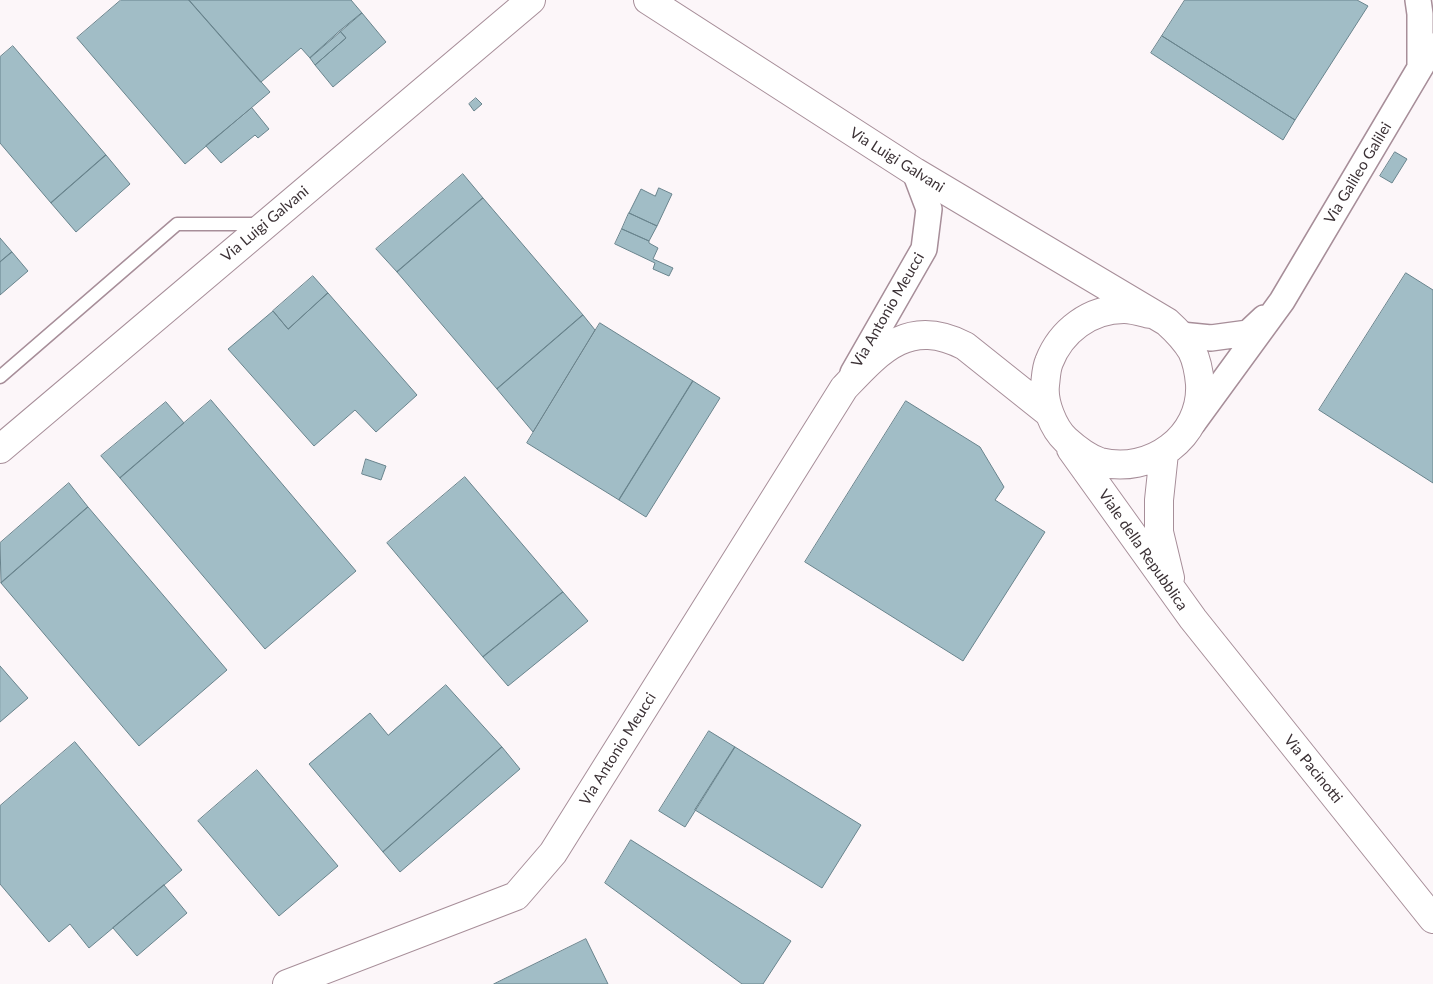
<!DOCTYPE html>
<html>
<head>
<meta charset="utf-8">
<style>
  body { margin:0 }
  canvas { display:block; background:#fcf6f9 }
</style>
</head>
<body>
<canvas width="1433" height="984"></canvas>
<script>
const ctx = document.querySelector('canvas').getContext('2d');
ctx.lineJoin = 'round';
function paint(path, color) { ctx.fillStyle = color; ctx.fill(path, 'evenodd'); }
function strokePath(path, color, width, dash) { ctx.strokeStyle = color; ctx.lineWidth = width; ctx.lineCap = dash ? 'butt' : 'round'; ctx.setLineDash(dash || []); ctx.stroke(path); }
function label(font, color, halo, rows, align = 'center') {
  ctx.font = font + ' Lato,sans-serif'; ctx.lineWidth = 4; ctx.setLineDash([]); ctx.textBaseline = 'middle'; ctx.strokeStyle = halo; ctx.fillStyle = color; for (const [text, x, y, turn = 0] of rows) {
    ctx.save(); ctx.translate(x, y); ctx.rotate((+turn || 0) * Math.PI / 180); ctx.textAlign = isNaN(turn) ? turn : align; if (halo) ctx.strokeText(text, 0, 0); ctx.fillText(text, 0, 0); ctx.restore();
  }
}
const building = new Path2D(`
  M121 0H189L270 92 185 164 77 38Z
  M189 0H351L362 13 310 58 301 48 261 82Z
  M1185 0H1357L1368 6 1295 120 1162 36Z
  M362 13 386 42 333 87 315 65 346 38 340 31Z
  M340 31 346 38 315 65 310 58Z
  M1162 36 1295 120 1283 140 1151 53Z
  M13 46 106 155 51 203 0 143V57Z
  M476 98 482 104 474 111 469 104Z
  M252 108 269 129 258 138 255 135 221 163 206 146Z
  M1395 152 1407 159 1392 183 1380 176Z
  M106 155 130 184 76 232 51 203Z
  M463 174 483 198 397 272 376 249Z
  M659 188 672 194 657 226 629 213 641 189 655 196Z
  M483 198 583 315 497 389 397 272Z
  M629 213 657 226 649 241 622 229Z
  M622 229 649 241V243L658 248 653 259 673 268 669 276 653 269 655 263 615 244Z
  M0 238 12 252 0 262Z
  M12 252 28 271 0 295V262Z
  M1406 273 1433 290V483L1319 410Z
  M313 276 328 293 288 329 273 311Z
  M328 293 417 395 376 432 355 410 314 446 228 349 273 311 288 329Z
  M583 315 595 330 533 432 497 389Z
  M600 323 693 381 619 500 527 443Z
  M693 381 720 398 646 517 619 500Z
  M211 400 356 571 265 649 120 478Z
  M906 401 980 447 1004 487 995 500 1045 532 963 661 805 562Z
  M166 402 184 423 120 478 101 456Z
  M366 459 386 466 381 480 362 474Z
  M465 477 563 592 483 657 387 543Z
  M69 483 88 507 1 583 0 543Z
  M88 507 227 670 139 746 1 583Z
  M563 592 588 621 508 686 483 657Z
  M0 666 28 698 0 722Z
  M446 685 502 747 383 852 309 764 370 713 388 735Z
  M709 731 735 747 685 827 659 811Z
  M75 742 182 870 89 948 70 924 49 942 0 884V806Z
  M502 747 520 769 400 872 383 852Z
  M735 747 861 825 822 888 695 810Z
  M257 770 338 866 279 916 198 821Z
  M631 840 791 941 763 984H742L605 883Z
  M164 885 187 913 137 956 113 928Z
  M586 939 608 984H494Z`);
paint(building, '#a1bdc6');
strokePath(building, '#69848d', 1);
const lane = new Path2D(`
  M0 377 177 224H262`);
const street = new Path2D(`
  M1418 0 1420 14V67
  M1181 335 1211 338 1248 333 1264 318
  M853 373 924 249 929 209 915 172
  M1193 423 1282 301 1433 46`);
const secondary = new Path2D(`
  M648 0 915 172 1167 322C1177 331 1185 339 1192 351 1197 361 1199 373 1200 384 1203 437 1150 475 1100 462 1087 458 1076 449 1066 440 1053 428 1043 402 1045 385 1046 378 1046 369 1049 362 1061 331 1090 309 1124 309 1132 309 1142 312 1150 314
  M0 449 531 0
  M1071 449 1193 619 1433 919
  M1164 453 1159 500V532L1170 578
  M287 984 516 896 553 853 844 388C880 350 909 317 965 346L1049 413`);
strokePath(lane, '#a78e99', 15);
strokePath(street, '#a78e99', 28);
strokePath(secondary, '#a78e99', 30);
strokePath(lane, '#fff', 12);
strokePath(street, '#fff', 25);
strokePath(secondary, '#fff', 28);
label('15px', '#3b3135', '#fff', [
  ["Via Luigi Galvani",897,160,32],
  ["Via Galileo Galilei",1358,173,-59],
  ["Via Luigi Galvani",265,224,-40],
  ["Via Antonio Meucci",888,310,-60],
  ["Viale della Repubblica",1143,550,55],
  ["Via Antonio Meucci",618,749,-58],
  ["Via Pacinotti",1313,769,51]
]);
</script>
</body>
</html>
